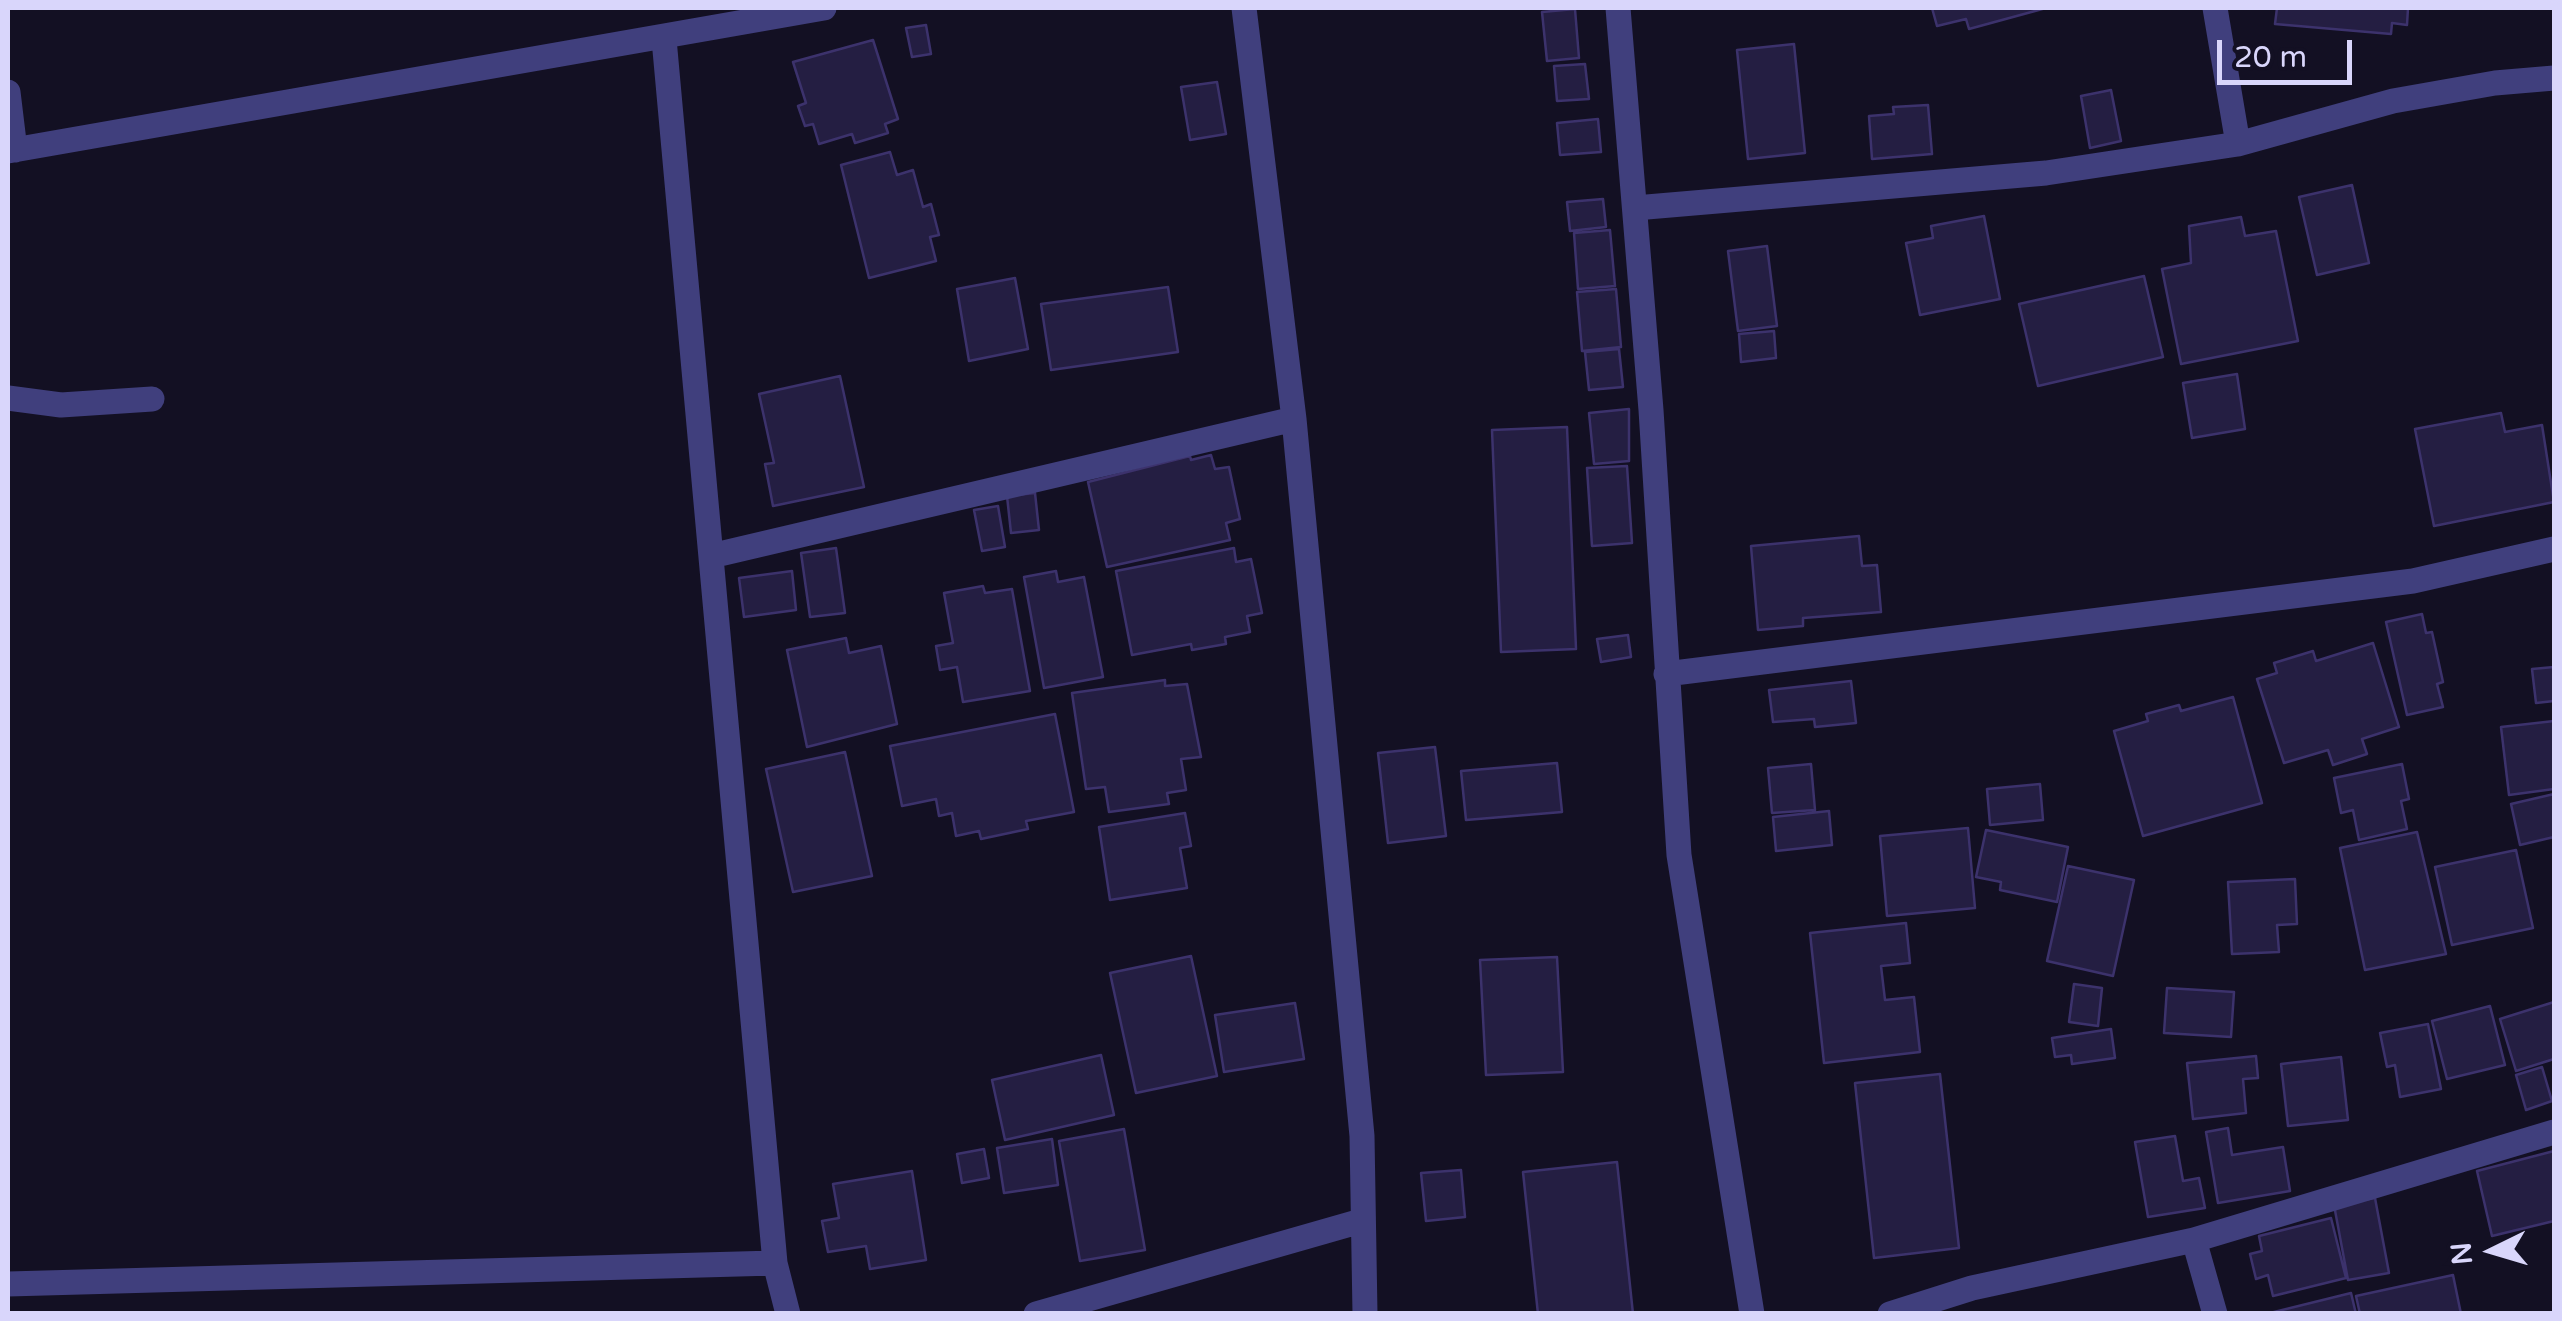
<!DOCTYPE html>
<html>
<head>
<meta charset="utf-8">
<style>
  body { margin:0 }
  #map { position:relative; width:2562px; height:1321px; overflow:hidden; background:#131023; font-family:"Varela Round",sans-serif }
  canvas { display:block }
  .frame { position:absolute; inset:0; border:10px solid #d9d6fb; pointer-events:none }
  .north { position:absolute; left:2442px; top:1201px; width:100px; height:100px; -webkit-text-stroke:8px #131023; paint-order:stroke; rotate:265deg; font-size:28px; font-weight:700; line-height:40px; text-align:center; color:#d9d6fb }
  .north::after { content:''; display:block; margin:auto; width:35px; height:45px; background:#d9d6fb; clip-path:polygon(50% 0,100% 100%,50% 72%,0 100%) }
  .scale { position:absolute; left:2217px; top:40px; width:135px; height:45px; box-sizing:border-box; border:5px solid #d9d6fb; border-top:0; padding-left:12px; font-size:30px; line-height:35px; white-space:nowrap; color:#d9d6fb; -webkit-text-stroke:8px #131023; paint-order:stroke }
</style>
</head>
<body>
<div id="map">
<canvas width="2562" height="1321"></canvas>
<div class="frame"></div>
<div class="north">N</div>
<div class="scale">20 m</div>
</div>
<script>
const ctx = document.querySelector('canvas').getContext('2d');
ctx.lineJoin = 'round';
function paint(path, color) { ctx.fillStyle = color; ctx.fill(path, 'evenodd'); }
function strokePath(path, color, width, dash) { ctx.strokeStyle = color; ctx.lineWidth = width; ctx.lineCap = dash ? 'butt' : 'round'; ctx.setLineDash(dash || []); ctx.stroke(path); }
const building = new Path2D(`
  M1924 8H2046L1969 29 1966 19 1937 26 1932 8Z
  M2277 8H2408L2407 25 2392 23 2391 34 2275 24Z
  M1575 9 1579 58 1547 61 1542 12Z
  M926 25 931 54 912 57 906 28Z
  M873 40 898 119 885 124 888 133 855 143 852 134 819 144 813 124 805 126 798 106 806 103 793 62Z
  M1794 44 1805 153 1748 159 1737 50Z
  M1585 64 1589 99 1557 101 1554 66Z
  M1217 82 1226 134 1190 140 1181 87Z
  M2111 90 2121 141 2090 148 2081 96Z
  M1928 105 1932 154 1872 159 1869 116 1894 114 1893 107Z
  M1598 119 1601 152 1560 155 1557 123Z
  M890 152 897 175 913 170 923 207 931 204 939 235 930 237 936 261 869 278 841 165Z
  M2352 185 2369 263 2317 275 2299 197Z
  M1603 199 1606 227 1570 231 1567 202Z
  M1984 216 2000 299 1920 315 1906 243 1933 238 1931 226Z
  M2241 217 2245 236 2276 231 2298 341 2181 364 2162 269 2191 263 2189 226Z
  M1610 230 1615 286 1578 289 1574 233Z
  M1767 246 1777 326 1738 331 1728 251Z
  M2144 276 2163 357 2038 386 2019 304Z
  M1015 278 1028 349 969 361 957 289Z
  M1168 287 1178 352 1051 370 1041 304Z
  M1616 289 1621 347 1582 351 1577 292Z
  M1774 331 1776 358 1741 362 1739 334Z
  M1619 349 1623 387 1589 390 1585 352Z
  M2237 374 2245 429 2192 438 2183 383Z
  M840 376 864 487 773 506 765 464 774 463 759 394Z
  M1629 409V461L1594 464 1589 413Z
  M2501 413 2505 432 2542 425 2554 502 2434 526 2415 429Z
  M1567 427 1576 649 1501 652 1492 430Z
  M1211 455 1215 469 1229 467 1240 519 1226 523 1230 540 1107 567 1088 482 1190 456 1191 460Z
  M1627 466 1632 543 1592 546 1587 468Z
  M1035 493 1039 530 1011 533 1007 496Z
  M998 506 1005 547 982 551 974 510Z
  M1859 536 1862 566 1877 565 1881 612 1803 618V626L1758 630 1751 546Z
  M836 548 845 613 810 617 801 553Z
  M1234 548 1236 562 1251 559 1262 613 1247 616 1250 632 1225 637 1226 644 1192 650 1191 644 1132 655 1116 571Z
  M792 571 796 610 744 617 739 578Z
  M1056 571 1058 582 1084 577 1103 677 1044 688 1024 577Z
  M983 586 985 593 1012 589 1030 691 963 702 957 667 940 670 936 646 953 643 944 593Z
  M2422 614 2426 633 2432 632 2443 682 2437 684 2443 707 2407 715 2386 622Z
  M1628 635 1631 657 1601 662 1597 639Z
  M846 638 849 653 881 646 897 724 807 747 787 650Z
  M2373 643 2399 727 2362 739 2367 754 2333 765 2328 750 2284 763 2257 679 2277 673 2274 663 2313 651 2316 661Z
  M2554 667V701L2536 703 2532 669Z
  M1165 680V686L1187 684 1201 757 1181 759 1186 790 1167 793 1169 804 1109 812 1105 787 1086 789 1072 693Z
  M1851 681 1856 723 1815 727 1814 719 1773 722 1769 690Z
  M2233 697 2262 803 2143 836 2114 731 2148 721 2146 714 2179 705 2181 711Z
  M1055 714 1074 812 1026 821 1028 829 981 839 979 831 956 836 952 813 939 816 936 799 902 806 890 746Z
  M2554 721V789L2509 795 2501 727Z
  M1435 747 1446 836 1388 843 1378 753Z
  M845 752 872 876 793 892 766 769Z
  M1557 763 1562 812 1466 820 1461 771Z
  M1811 764 1815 810 1772 813 1768 768Z
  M2402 764 2409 799 2401 801 2407 829 2359 840 2353 810 2341 813 2334 778Z
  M2040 784 2043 820 1990 825 1987 789Z
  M2554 794V837L2520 845 2511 804Z
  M1829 811 1832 845 1776 851 1773 817Z
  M1185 813 1191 846 1180 848 1187 888 1110 900 1099 827Z
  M1968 828 1975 908 1887 916 1880 836Z
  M1986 830 2068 847 2057 902 2000 890 2001 882 1976 877Z
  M2417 832 2446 954 2365 970 2340 848Z
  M2516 850 2533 928 2452 945 2435 867Z
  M2068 866 2134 880 2113 976 2047 961Z
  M2295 879 2297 924 2277 925 2279 952 2232 954 2228 882Z
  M1906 923 1910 963 1881 966 1885 1000 1914 997 1920 1052 1824 1063 1810 933Z
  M1191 956 1217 1076 1136 1093 1110 973Z
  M1557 957 1563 1072 1486 1075 1480 960Z
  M2074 984 2102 988 2098 1026 2069 1022Z
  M2167 988 2234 992 2231 1037 2164 1033Z
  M2554 1002V1059L2516 1071 2500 1019Z
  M1295 1003 1304 1059 1224 1072 1215 1015Z
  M2490 1006 2505 1065 2447 1079 2432 1021Z
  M2428 1024 2441 1089 2400 1097 2395 1065 2387 1067 2380 1033Z
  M2111 1029 2115 1058 2072 1064 2071 1055 2055 1057 2052 1038Z
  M1101 1055 1114 1115 1005 1140 992 1080Z
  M2256 1056 2258 1078 2243 1079 2246 1113 2193 1119 2187 1063Z
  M2341 1057 2348 1120 2288 1126 2281 1064Z
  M2542 1067 2552 1101 2526 1110 2516 1075Z
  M1940 1074 1959 1248 1874 1258 1855 1083Z
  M2228 1128 2232 1155 2283 1147 2290 1191 2218 1203 2206 1132Z
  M1124 1129 1145 1250 1080 1261 1059 1141Z
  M2175 1136 2183 1181 2199 1178 2205 1208 2148 1217 2135 1142Z
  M1052 1139 1058 1185 1004 1193 997 1148Z
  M984 1149 989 1178 962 1183 957 1154Z
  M2554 1151V1221L2492 1236 2477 1171Z
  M1617 1162 1633 1314H1538L1523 1172Z
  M1461 1170 1465 1217 1426 1221 1421 1173Z
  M912 1171 926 1260 870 1269 866 1246 828 1252 822 1221 839 1218 833 1184Z
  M2375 1198 2389 1273 2348 1280 2334 1205Z
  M2331 1218 2346 1278 2273 1296 2268 1275 2256 1279 2250 1254 2262 1251 2259 1236Z
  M2453 1275 2461 1314H2360L2356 1296Z
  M2351 1293 2356 1314H2266Z`);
paint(building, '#241e42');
strokePath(building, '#3c326c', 2.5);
strokePath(new Path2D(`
  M1244 8 1294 419 1362 1136 1365 1314
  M1618 8 1651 410 1679 855 1752 1314
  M2215 8 2238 144
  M664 39 775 1263 788 1314
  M8 92 15 150
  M8 151 824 8
  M1635 208 2046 173 2238 144 2393 101 2495 83 2554 78
  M8 398 61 405 152 399
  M711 556 1294 419
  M1666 674 2413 581 2554 549
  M2194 1240 2215 1314
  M8 1284 775 1263
  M1036 1314 1361 1221
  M1890 1314 1972 1288 2194 1240 2554 1132`), '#403f7d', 25);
</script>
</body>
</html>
